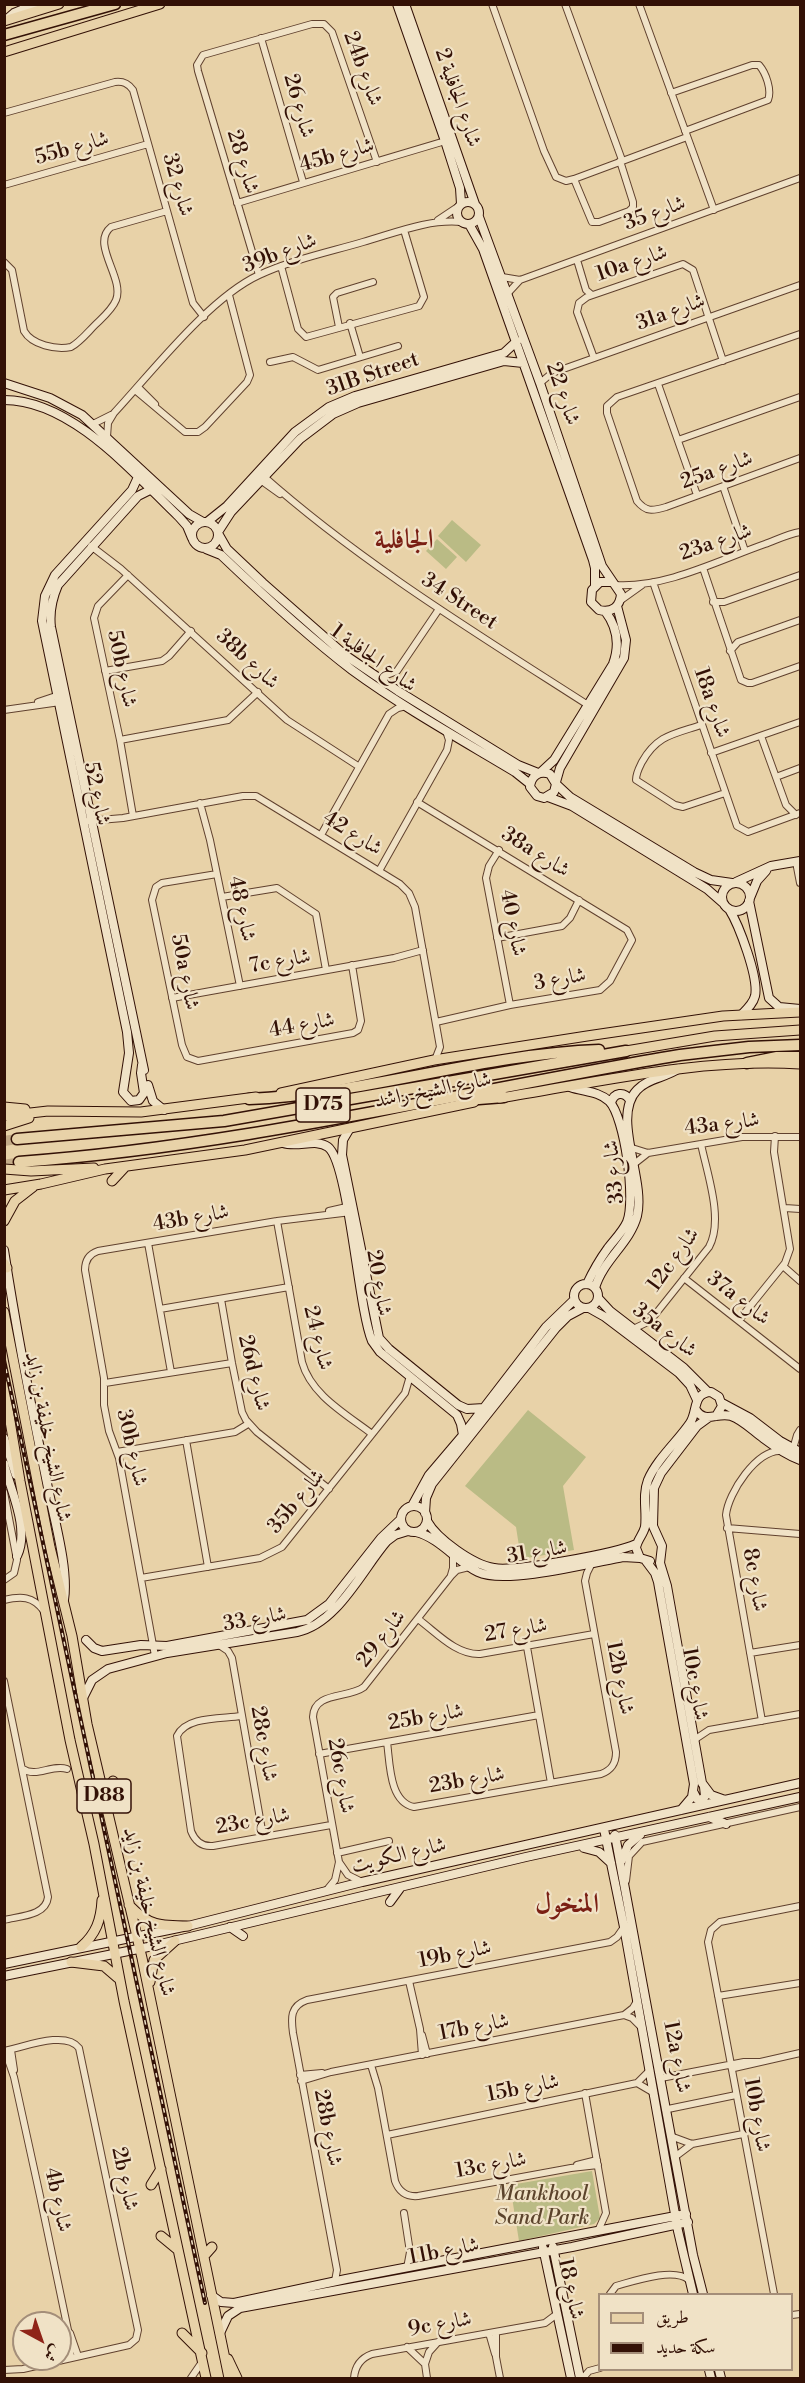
<!DOCTYPE html>
<html>
<head>
<meta charset="utf-8">
<style>
  body { margin:0 }
  #map { position:relative; width:805px; height:2383px; overflow:hidden; background:#e8d2a8; font-family:"Libre Bodoni",Amiri,serif }
  canvas { display:block }
  .frame { position:absolute; inset:0; border:6px solid #331106; pointer-events:none }
  .legend { position:absolute; left:598px; top:2293px; width:195px; height:78px; box-sizing:border-box; background:#f0e2c6; border:2px solid #a48e79; margin:0; padding:8px 10px; list-style:none; font-size:18px; color:#331106 }
  .legend li { display:flex; align-items:center; gap:12px; height:30px }
  .legend b { width:30px; border:2px solid #a48e79 }
  .north { position:absolute; left:12px; top:2311px; width:60px; height:60px; box-sizing:border-box; background:#f0e2c6; border:2px solid #a48e79; border-radius:50%; rotate:140deg; font-size:16px; font-weight:700; line-height:24px; text-align:center; color:#331106 }
  .north::after { content:''; display:block; margin:auto; width:21px; height:27px; background:#8f2418; clip-path:polygon(50% 0,100% 100%,50% 72%,0 100%) }
</style>
</head>
<body>
<div id="map">
<canvas width="805" height="2383"></canvas>
<div class="frame"></div>
<ul class="legend">
<li><b style="height:8px;background:#e8d2a8"></b>طريق</li>
<li><b style="height:8px;background:#331106"></b>سكة حديد</li>
</ul>
<div class="north">ش</div>
</div>
<script>
const ctx = document.querySelector('canvas').getContext('2d');
ctx.lineJoin = 'round';
function paint(path, color) { ctx.fillStyle = color; ctx.fill(path, 'evenodd'); }
function strokePath(path, color, width, dash) { ctx.strokeStyle = color; ctx.lineWidth = width; ctx.lineCap = dash ? 'butt' : 'round'; ctx.setLineDash(dash || []); ctx.stroke(path); }
function label(font, color, halo, rows, align = 'center') {
  ctx.font = font + ' "Libre Bodoni",Amiri,serif'; ctx.lineWidth = 4.5; ctx.setLineDash([]); ctx.textBaseline = 'middle'; ctx.strokeStyle = halo; ctx.fillStyle = color; for (const [text, x, y, turn = 0] of rows) {
    ctx.save(); ctx.translate(x, y); ctx.rotate((+turn || 0) * Math.PI / 180); ctx.textAlign = isNaN(turn) ? turn : align; if (halo) ctx.strokeText(text, 0, 0); ctx.fillText(text, 0, 0); ctx.restore();
  }
}
paint(new Path2D(`
  M452 520 481 545 466 562 438 536Z
  M437 539 457 557 446 569 426 551Z
  M528 1410 586 1457 563 1486 574 1550 521 1559 516 1527 465 1486Z
  M592 2171 600 2218 594 2224 519 2241 510 2185Z`), '#babb85');
strokePath(new Path2D(`
  M4 1141 17 1139
  M4 1165 19 1162`), '#c4ab88', 10, [10, 5]);
const street = new Path2D(`
  M492 4 544 151 556 177 566 181 574 179 687 137
  M565 4 622 160
  M639 4 714 210
  M261 38 303 182
  M671 93 752 65H759C766 73 772 90 768 100L685 131
  M4 113 115 82C123 81 128 83 133 90L193 303 204 317
  M574 179 592 222H599L629 211 633 207V202L620 161
  M4 185 148 144
  M237 203 445 141
  M438 220 459 206
  M577 260 586 290 592 295
  M4 262 12 270 24 331C32 345 56 350 71 347 80 342 87 333 95 325 102 318 112 310 116 300 125 278 90 244 111 227L167 211
  M281 266 298 329 306 337 419 306 424 297 404 230
  M259 275 198 71 197 65 203 55 312 24H324L332 32 377 162
  M502 277 520 280 800 178
  M508 293 520 280
  M350 323 360 357
  M339 327 333 297 337 293 373 282
  M800 334 617 397 607 406V413L637 501C646 512 652 511 666 507L800 458
  M594 358 577 312 579 303 587 297 683 264 693 270 723 361
  M270 362 293 357 318 370 398 346
  M540 383 552 373 800 285
  M658 384 697 495
  M138 387 155 404
  M135 390 185 432H198L205 427 247 382 250 375 229 295
  M93 424 111 415
  M107 437 108 423 114 413C152 372 209 298 259 275 291 260 329 252 363 242 395 233 428 219 461 222
  M678 440 800 397
  M261 474C361 563 476 633 588 705
  M259 479 280 494
  M723 486 745 551
  M91 546 121 569 287 720 358 766
  M703 568 741 680 748 683H752L800 666
  M128 575 98 606 94 618 120 740 133 816
  M653 582 737 826 748 832 800 813
  M616 585C666 588 719 560 765 544 776 540 788 534 800 532
  M621 600 642 585
  M713 602H724L800 575
  M730 651 738 642 800 620
  M105 671 162 661 169 656 191 631
  M379 678 397 671 439 609
  M38 702 59 695
  M4 710 60 702
  M701 725C674 734 657 735 642 762 639 768 636 773 636 780L675 805 683 807 725 793
  M761 736 786 805 796 815
  M120 740 228 720 258 692
  M711 753 800 722
  M776 777 800 768
  M417 802 627 930 632 940 610 981 600 990 510 1005 436 1022
  M200 803 210 840 240 986
  M88 821 123 818 243 796H256L400 884 409 893 415 907 440 1047 435 1060
  M321 835 389 714 398 708 406 706
  M499 850 489 866 486 878 510 1005
  M796 862 800 883
  M379 871 447 750 449 740 446 731
  M217 874 162 883 156 887 152 900 182 1045 187 1057 198 1061 353 1033 358 1030 361 1021 352 965
  M222 897 277 888 316 914 326 970
  M497 938 562 926 570 918 579 900
  M172 998 394 958 423 950
  M632 1148 648 1153 742 1137H800
  M634 1164 648 1153
  M785 1208 800 1209
  M329 1211 351 1206
  M277 1221 302 1362C311 1395 346 1414 372 1434
  M148 1243 171 1372
  M783 1266 800 1281
  M684 1278 800 1369
  M221 1299 232 1363 242 1412 246 1420 257 1432 329 1489
  M160 1309 289 1287
  M739 1320 785 1263 790 1249 774 1152 775 1136
  M633 1329 650 1321 709 1247C724 1220 707 1173 701 1144
  M105 1383 232 1363
  M186 1440 208 1567
  M793 1449 797 1435 800 1430
  M117 1452 235 1432 248 1424
  M4 1492 17 1560 14 1573 4 1580
  M727 1528 800 1534
  M451 1575 453 1568V1556
  M141 1578 260 1558 282 1547 405 1393 410 1376
  M4 1600C21 1596 33 1596 44 1611
  M418 1619C437 1633 456 1655 480 1654L594 1634
  M219 1645 228 1651 232 1658 263 1836
  M527 1647 551 1783
  M750 1653 800 1645
  M155 1656 119 1458 109 1431 104 1405V1378L85 1270C85 1260 89 1254 98 1251L277 1221 351 1212
  M4 1681 48 1897C46 1916 20 1916 4 1920
  M241 1716C222 1719 186 1716 177 1736L191 1831C195 1841 202 1847 213 1846L331 1825
  M762 1721 726 1515C728 1493 757 1449 781 1451
  M694 1740 709 1730 800 1714
  M387 1742C390 1763 389 1802 414 1807L601 1774C612 1770 616 1763 616 1752L585 1581 587 1573 592 1563
  M319 1754 539 1715
  M23 1769C36 1778 52 1764 67 1769
  M337 1853 389 1841
  M339 1862 348 1875 362 1882
  M626 1881 629 1856 642 1842 800 1807
  M326 1891 335 1880 339 1862 313 1717C314 1691 348 1699 364 1687L451 1576 457 1570 469 1567
  M409 1981 420 2029 422 2055
  M718 1996 800 1983
  M624 2015 632 2018 641 2027
  M422 2035 427 2054
  M11 2050 14 2070
  M4 2051C24 2047 66 2030 79 2048L138 2330 136 2339 129 2345 23 2369 4 2370
  M5 2051 14 2077 40 2196 68 2330 71 2358
  M371 2065 378 2088 395 2181C399 2192 407 2197 418 2196L571 2168 598 2165
  M734 2068 800 2053
  M300 2075 322 2073
  M661 2078 744 2062H760
  M301 2081 331 2072 624 2015 633 2008 637 2001
  M637 2083 654 2093
  M585 2093 606 2213 598 2231
  M668 2109 736 2095
  M387 2135 637 2083 650 2070
  M673 2137 692 2144 743 2134
  M676 2156 692 2144
  M577 2165 597 2160
  M404 2213 410 2252 407 2268
  M335 2281 337 2270 293 2033C291 2018 290 2006 307 2000L610 1942 617 1937 624 1927
  M610 2294 616 2286C634 2281 674 2267 689 2280
  M774 2294 708 1942 711 1930 720 1922 800 1906
  M792 2315 800 2314
  M70 2333 78 2356
  M489 2333 495 2354
  M496 2333V2357L500 2378
  M407 2347 425 2364 427 2378
  M425 2364 429 2352 438 2342
  M191 2378 202 2362
  M354 2378C355 2366 361 2358 372 2354L545 2323 557 2314
  M583 2378 589 2371 600 2368`);
const secondary = new Path2D(`
  M397 4 445 141 460 188 461 204
  M405 4 475 204
  M7 19 14 13 36 4
  M457 213a11 11 0 1 1 22 0a11 11 0 1 1-22 0Z
  M479 217 540 383 602 566 621 594C620 607 612 613 599 610L591 602 592 590 600 582H612
  M469 224 483 249 593 560 595 568V585
  M4 383 50 398 82 415 189 514 203 522
  M4 400C72 400 133 473 179 517L187 526 192 538
  M138 477 132 490 55 575 45 596 42 621 127 1032 129 1053 123 1092 131 1101 139 1100 144 1093 141 1073 142 1065
  M192 535a13 13 0 1 1 26 0a13 13 0 1 1-26 0Z
  M207 522 227 506 295 432 329 407 355 396 504 353 517 341
  M218 532 231 512 300 439 333 414 358 403 504 361 523 363
  M219 535 227 549 263 583 345 655 398 691 518 765 538 773
  M206 549 221 555C263 595 306 635 352 670 404 708 460 739 515 772L530 784
  M540 773 554 760 613 664C620 645 618 628 605 611
  M556 782 560 768 624 658 626 640 617 606
  M556 784 554 792 544 798 537 796 530 787C531 776 539 770 550 774L556 784 570 797 694 872 711 880 732 883
  M548 797 572 806 707 889 723 903
  M736 882 771 866 800 861
  M722 897a14 14 0 1 1 28 0a14 14 0 1 1-28 0Z
  M750 898 757 881 766 871
  M749 901 769 998 779 1007 800 1009
  M729 909C739 925 759 978 755 996 753 1004 747 1009 741 1015
  M144 1070 51 627C49 611 52 599 58 585L138 496 150 490
  M148 1085 153 1101 164 1110
  M570 1087C584 1092 598 1091 609 1101 625 1117 636 1201 627 1222 623 1231 615 1239 608 1248 600 1259 593 1271 587 1284
  M611 1103C614 1092 624 1091 630 1100
  M350 1128 343 1140 342 1155 379 1338 389 1349 458 1405 467 1409 484 1408
  M283 1143C298 1148 316 1138 328 1147 349 1163 358 1308 372 1341L380 1352 457 1415 461 1424 463 1435
  M4 1250C16 1328 31 1406 47 1483 53 1515 69 1568 64 1600
  M574 1296a12 12 0 1 1 24 0a12 12 0 1 1-24 0Z
  M595 1288C603 1260 630 1243 637 1216 646 1180 611 1117 637 1090 648 1078 665 1078 678 1069
  M598 1298 610 1311 684 1368 708 1392
  M589 1308 605 1317 679 1373 690 1385 697 1400
  M722 1403 750 1418 780 1441 800 1452
  M696 1410C705 1424 717 1412 731 1416 743 1420 753 1431 763 1438 775 1447 786 1455 800 1460
  M708 1418 697 1426 661 1473 654 1488 653 1526 662 1546 660 1563 667 1586 702 1783 711 1795 725 1800
  M4 1438 16 1475
  M4 1464C11 1492 30 1528 17 1556
  M401 1519a13 13 0 1 1 26 0a13 13 0 1 1-26 0Z
  M412 1506 429 1475 463 1435 546 1327 574 1300
  M425 1513 426 1498 432 1484 556 1328 568 1316 583 1308
  M427 1521C437 1539 473 1565 494 1568 514 1572 617 1553 636 1544
  M416 1532C440 1538 456 1561 478 1572 505 1585 591 1563 623 1557L640 1558
  M646 1561 655 1573 658 1582 694 1784 692 1797 681 1810
  M650 1561 640 1558 636 1548C637 1540 643 1535 645 1527 647 1511 642 1496 648 1480 657 1459 677 1442 690 1423 698 1411 692 1393 711 1392L719 1397 722 1406 716 1416
  M86 1640 94 1648 102 1651 141 1645 167 1646 307 1620 329 1604 381 1538 401 1519
  M83 1698 92 1680 108 1669 167 1653 297 1632C337 1624 362 1570 387 1541L395 1535 408 1531
  M694 1793 697 1799 702 1800 705 1796 704 1787
  M709 1817 726 1824
  M604 1829 624 1927 678 2231 693 2294
  M615 1835 693 2255 703 2294
  M584 1848 599 1852 611 1863
  M622 1860 628 1845 640 1835
  M390 1902 401 1887
  M230 1927 243 1936
  M4 1964 188 1926 362 1882 800 1783
  M4 1976 148 1947 526 1857 800 1797
  M553 2247 580 2378
  M543 2248 571 2378
  M211 2295 221 2302 234 2303 346 2279 686 2214
  M220 2333 228 2316 240 2308 572 2247 688 2222
  M709 2370 711 2378
  M719 2370 721 2378`);
const primary = new Path2D(`
  M4 21 59 4
  M4 52 160 4
  M626 1051 715 1036 800 1030
  M281 1093 434 1060 587 1036 723 1016 800 1012
  M500 1098C599 1082 699 1058 800 1064
  M4 1107 25 1109
  M4 1116 48 1111 141 1112 256 1097
  M4 1126 29 1118
  M4 1169 31 1171 94 1168
  M112 1181 125 1167
  M4 1190 41 1184 105 1169 245 1150 474 1102
  M4 1221 15 1201 33 1187
  M4 1263 7 1268
  M4 1312 50 1547 72 1636 87 1724 142 1958 229 2378
  M4 1385 20 1481 70 1740 94 1844 124 2001 206 2378
  M104 1798 113 1781
  M129 1905C149 1926 160 1926 188 1926
  M81 1947C96 1934 101 1920 102 1900
  M71 1962 104 1966 118 1978
  M150 1982 154 1960 175 1941
  M151 2185 161 2169
  M161 2236 178 2250
  M204 2256 212 2247
  M182 2333 202 2353
  M228 2359 237 2378`);
const highway = new Path2D(`
  M4 35 115 4
  M747 1063 777 1057H800
  M249 1099C367 1094 481 1054 599 1050
  M466 1100 504 1097
  M17 1139 224 1121 626 1051
  M19 1162C241 1146 460 1092 680 1055L749 1047 800 1045`);
strokePath(street, '#60412e', 8);
strokePath(secondary, '#331106', 10);
strokePath(primary, '#331106', 11);
strokePath(highway, '#331106', 13);
strokePath(street, '#f0e2c6', 6);
strokePath(secondary, '#f0e2c6', 8);
strokePath(primary, '#e8d2a8', 9);
strokePath(highway, '#e8d2a8', 10);
const rail = new Path2D(`
  M4 1360 205 2303`);
strokePath(rail, '#331106', 4);
strokePath(rail, '#f0e2c6', 1.5, [4.5]);
for (const [x, y, w] of [
  [323,1105,54],
  [104,1796,54]
]) { const box = new Path2D(); box.roundRect(x - w / 2, y - 17, w, 34, 4.5); ctx.fillStyle = '#f0e2c6'; ctx.fill(box); strokePath(box, '#331106', 1.5); }
label('bold 20px', '#331106', null, [
  ["D75",323,1105],
  ["D88",104,1796]
]);
label('21px', '#331106', '#f0e2c6', [
  ["24b شارع",362,69,70],
  ["شارع الجافلية 2",457,98,71],
  ["شارع 26",298,106,74],
  ["55b شارع",72,149,-16],
  ["45b شارع",337,156,-16],
  ["شارع 28",242,162,73],
  ["شارع 32",177,185,74],
  ["شارع 35",655,214,-20],
  ["39b شارع",280,254,-21],
  ["10a شارع",632,264,-19],
  ["31a شارع",671,313,-20],
  ["31B Street",373,375,-19],
  ["شارع 22",562,394,71],
  ["25a شارع",717,471,-20],
  ["23a شارع",716,543,-19],
  ["34 Street",459,602,33],
  ["شارع الجافلية 1",373,659,36],
  ["38b شارع",247,660,43],
  ["50b شارع",121,669,78],
  ["18a شارع",711,703,71],
  ["شارع 52",96,794,78],
  ["شارع 42",352,834,32],
  ["38a شارع",535,853,32],
  ["شارع 48",241,909,78],
  ["شارع 40",512,923,79],
  ["7c شارع",280,962,-10],
  ["50a شارع",184,972,79],
  ["شارع 3",560,980,-10],
  ["شارع 44",302,1026,-10],
  ["شارع الشيخ راشد",433,1091,-11],
  ["43a شارع",722,1125,-7],
  ["شارع 33",615,1172,-96],
  ["43b شارع",191,1219,-10],
  ["12c شارع",674,1260,-54],
  ["شارع 20",378,1283,80],
  ["37a شارع",738,1299,38],
  ["35a شارع",664,1331,38],
  ["شارع 24",317,1338,76],
  ["26d شارع",253,1373,76],
  ["شارع الشيخ خليفة بن زايد",47,1437,79],
  ["30b شارع",131,1448,77],
  ["35b شارع",297,1502,-50],
  ["شارع 31",537,1553,-9],
  ["8c شارع",754,1580,80],
  ["شارع 33",255,1620,-10],
  ["شارع 27",516,1631,-9],
  ["شارع 29",382,1639,-52],
  ["12b شارع",619,1678,79],
  ["10c شارع",694,1684,80],
  ["25b شارع",426,1718,-10],
  ["28c شارع",263,1744,80],
  ["26c شارع",340,1776,80],
  ["23b شارع",467,1781,-10],
  ["23c شارع",253,1822,-10],
  ["شارع الكويت",399,1856,-13],
  ["شارع الشيخ خليفة بن زايد",148,1912,77],
  ["19b شارع",455,1955,-11],
  ["17b شارع",474,2028,-11],
  ["12a شارع",676,2057,79],
  ["15b شارع",523,2089,-11],
  ["10b شارع",756,2115,80],
  ["28b شارع",327,2128,79],
  ["13c شارع",491,2166,-10],
  ["2b شارع",124,2179,78],
  ["4b شارع",57,2200,78],
  ["11b شارع",444,2252,-11],
  ["شارع 18",570,2289,78],
  ["9c شارع",440,2325,-10]
]);
label('italic 21px', '#5c442c', '#f0e2c6', [
  ["Mankhool",542,2195],
  ["Sand Park",542,2219]
]);
label('bold 27px', '#7a1f14', '#f0e2c6', [
  ["الجافلية",404,542],
  ["المنخول",567,1906]
]);
</script>
</body>
</html>
